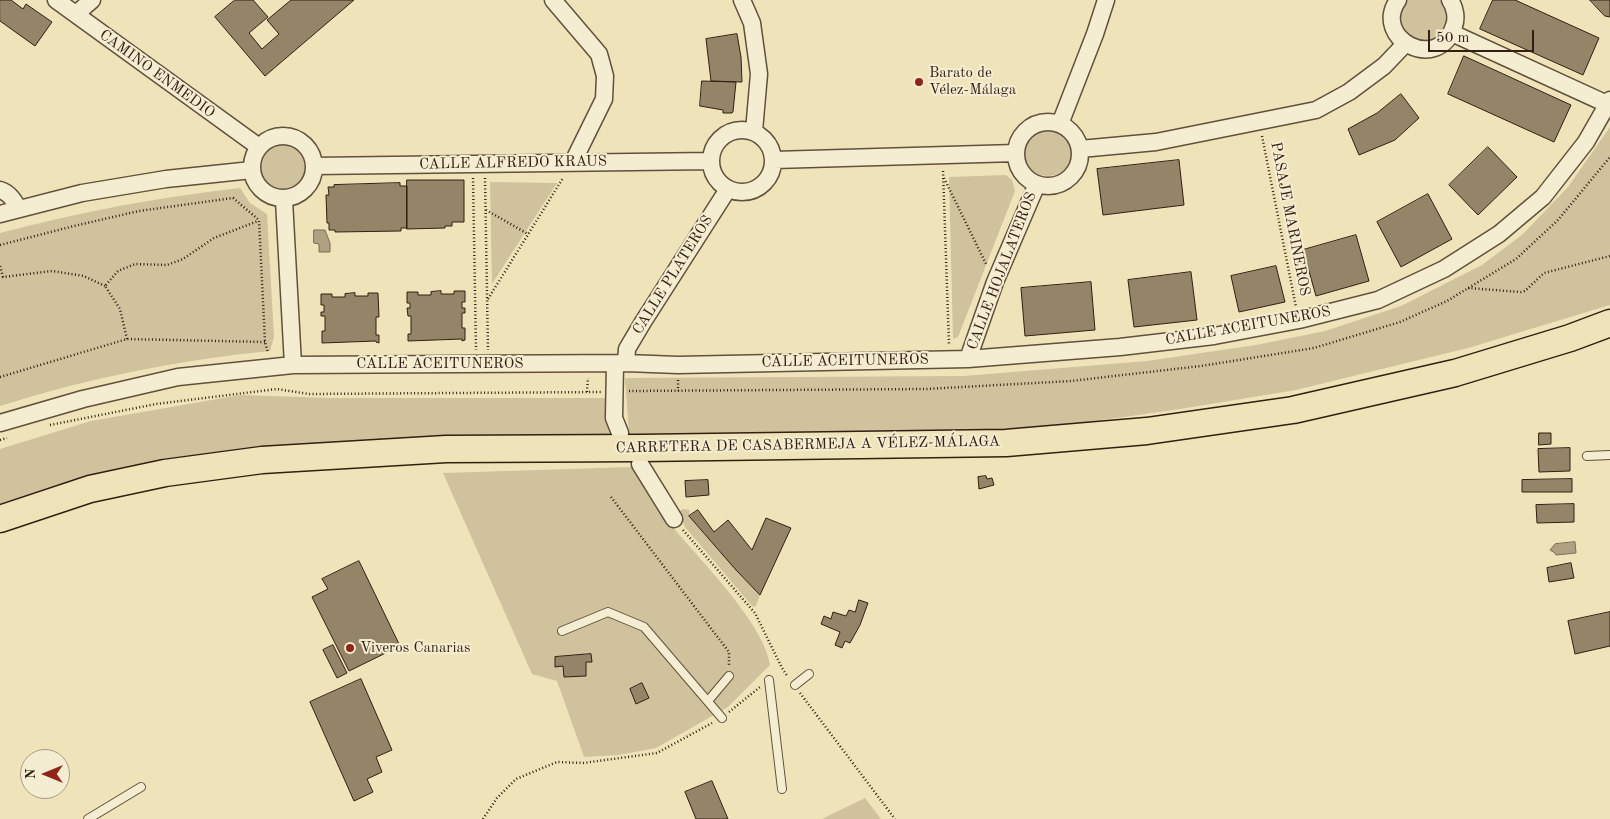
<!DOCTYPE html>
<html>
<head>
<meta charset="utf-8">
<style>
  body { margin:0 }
  #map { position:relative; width:1610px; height:819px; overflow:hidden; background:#efe4b9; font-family:"Old Standard TT",serif }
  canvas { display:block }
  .north { position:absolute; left:20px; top:749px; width:50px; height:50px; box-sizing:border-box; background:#f5edd2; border:1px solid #a79a86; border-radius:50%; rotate:270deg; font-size:14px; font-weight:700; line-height:20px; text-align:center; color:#321e13 }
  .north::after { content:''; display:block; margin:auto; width:18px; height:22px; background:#8f2418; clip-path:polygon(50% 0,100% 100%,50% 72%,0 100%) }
  .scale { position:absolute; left:1428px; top:30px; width:106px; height:22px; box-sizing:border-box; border:2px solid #321e13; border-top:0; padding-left:6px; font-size:15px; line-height:18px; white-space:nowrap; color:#321e13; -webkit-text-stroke:4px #f5edd2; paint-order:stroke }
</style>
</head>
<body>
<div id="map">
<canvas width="1610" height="819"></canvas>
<div class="north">N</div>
<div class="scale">50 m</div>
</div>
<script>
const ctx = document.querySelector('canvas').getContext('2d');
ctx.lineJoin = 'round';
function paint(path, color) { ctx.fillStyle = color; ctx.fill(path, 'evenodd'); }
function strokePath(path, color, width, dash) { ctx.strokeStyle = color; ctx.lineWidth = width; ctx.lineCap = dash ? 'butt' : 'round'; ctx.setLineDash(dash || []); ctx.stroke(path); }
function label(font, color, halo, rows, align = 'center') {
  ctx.font = font + ' "Old Standard TT",serif'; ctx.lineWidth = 4; ctx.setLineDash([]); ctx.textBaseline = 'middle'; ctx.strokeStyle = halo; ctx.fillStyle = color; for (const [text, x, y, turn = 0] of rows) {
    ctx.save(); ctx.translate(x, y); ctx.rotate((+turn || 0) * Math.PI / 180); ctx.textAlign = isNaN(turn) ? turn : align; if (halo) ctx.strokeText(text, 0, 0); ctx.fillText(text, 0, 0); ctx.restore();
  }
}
paint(new Path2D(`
  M1407 0H1442C1453 20 1451 25 1435 41 1431 41 1424 43 1419 42 1418 42 1414 39 1412 38 1398 28 1397 14 1407 0Z
  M1610 127V305L1468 348 1296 390 1174 410 1052 427 961 431 629 434 625 378 964 376 1147 361 1256 345 1325 331 1401 306 1482 265 1523 234 1568 187Z
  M1024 152a24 24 0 1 1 48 0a24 24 0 1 1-48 0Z
  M260 167a24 24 0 1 1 48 0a24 24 0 1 1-48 0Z
  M1006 175 1012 180 1015 191 958 337 953 339 949 177Z
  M490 182 557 183 492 284Z
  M240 188 250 203 267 214 274 337 270 351C178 360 88 378 0 406V233C79 212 159 197 240 188Z
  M240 395 331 398H607L610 438 332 444 0 508V449L91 421Z
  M632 467C645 487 657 507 671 525 699 559 764 623 770 665L728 707 656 748 619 755 584 757 557 681 532 674 443 473Z
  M683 509 690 510 689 516 736 570 760 595 756 606 753 607 685 527 678 512Z
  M865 798 881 819H822Z`), '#cfc29d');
const water = new Path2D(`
  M314 230H325L330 243V252H319V244L314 243Z
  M1575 542 1576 553 1556 555 1555 553 1550 550 1555 544Z`);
paint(water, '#afa181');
strokePath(water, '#7d6d55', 1);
const building = new Path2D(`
  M0 0H11L23 9 26 4 52 22 35 46 0 21Z
  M235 0H253L268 17 249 33 262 49 279 34 267 20 291 0H354L265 76 215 17Z
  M1493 0H1515L1599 38 1583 75 1480 29Z
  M1590 0H1610V17L1605 16Z
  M737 34 741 57 742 82 711 81 706 39Z
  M1464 56 1571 105 1554 142 1448 94Z
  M702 81 736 82 733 112 732 113H723V110L700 106Z
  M1401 94 1419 118 1395 140 1359 155 1348 129 1377 113Z
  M1488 147 1517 177 1478 215 1449 185Z
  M1179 160 1184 205 1103 215 1097 169Z
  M407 180H464V222H452V226H445V228L407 229Z
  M400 183V186H407V228H401V231L335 232V230H329V223H327L326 195H329L328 187H334V185Z
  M1428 194 1452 239 1401 267 1377 222Z
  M1356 235 1369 281 1316 296 1303 250Z
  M1276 266 1285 302 1239 312 1231 276Z
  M1191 272 1197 320 1134 327 1128 280Z
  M1091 282 1095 330 1025 336 1021 288Z
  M441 291V294H454V291H465V302H462V308H465V313H462V328H465V340L462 341V339L408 341V334H411V316H408L407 308H410V303H407V292H418V295H431V292Z
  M355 293V296H368V293H378L379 317H376V335H379V343L376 342V341L322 343V331H325V316H321V312H324V305H321V294H332V297H345V294Z
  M1539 433H1551V444L1539 445Z
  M1570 448V471L1539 472 1538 449Z
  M986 476 987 479 992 478 994 485 979 489 978 477Z
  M1572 479V492H1522V480Z
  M708 480 709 495 686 497 685 481Z
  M1574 504V522L1537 523 1536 505Z
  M698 510 714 532 728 520 752 550 766 518 791 528 760 595 736 570 689 516Z
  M359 561 400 646 349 671 312 597 328 589 322 579Z
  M1571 563 1574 578 1549 582 1547 568Z
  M859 600 868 603 860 625 850 643 845 641 842 648 835 645 840 632 821 624 824 616 831 619 833 612 846 616 849 610 855 612Z
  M1610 612V646L1575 654 1568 621Z
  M333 645 347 673 337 678 323 650Z
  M591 654 592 662H586V676L564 677 563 666 555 667V657Z
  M361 679 392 750 376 757 382 772 367 779 373 792 354 801 310 702Z
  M642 683 649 698 636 704 630 689Z
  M712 781 728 819H696L685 792Z`);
paint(building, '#948569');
strokePath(building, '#321e13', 1);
const lane = new Path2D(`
  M1587 456 1610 455
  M562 631 608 612 644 627 722 718
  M769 680 782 789
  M795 685 809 674
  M708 701 729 676
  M88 819 141 787`);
const street = new Path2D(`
  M56 0 259 147
  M553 0 599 54 605 76 604 99 573 162
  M742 0 752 23 759 74 754 131
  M1398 0C1371 39 1439 74 1454 26 1457 18 1455 7 1450 0
  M76 14 92 0
  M1452 33 1607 104
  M1016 154a32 32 0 1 1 64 0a32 32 0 1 1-64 0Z
  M1060 124 1095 34 1106 0
  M711 161a31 31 0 1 1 62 0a31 31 0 1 1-62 0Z
  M252 167a31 31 0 1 1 62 0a31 31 0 1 1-62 0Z
  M1080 149 1156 142 1316 110 1349 92 1384 66 1405 44
  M774 160 1016 153
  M314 166 711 161
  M0 190C10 193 14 201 19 209
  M284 200 293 365
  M0 214 82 193 166 179 252 170
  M968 359 995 282 1037 184
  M626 363 627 349 643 322 728 189
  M615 364 614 418 620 433
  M0 423 83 399 178 377 293 365 626 363 678 365 968 359 1120 347 1214 336 1299 320 1378 300 1444 269 1499 234 1543 197 1586 142 1610 100
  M640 464 674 519`);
const primary = new Path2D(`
  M0 519 90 489 165 473 262 460 446 449 641 448 1006 443 1147 431 1293 410 1455 373 1570 338 1610 323`);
strokePath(lane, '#61503c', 10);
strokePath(street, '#61503c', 19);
strokePath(primary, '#321e13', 29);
strokePath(new Path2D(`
  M1262 136 1296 307
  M943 171 949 345
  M473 178 476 350
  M485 178 488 350
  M944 178 987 266
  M486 210 528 234
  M0 245 74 226 139 211 233 198 259 220 265 342 268 353
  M0 266 3 277 52 271 84 276 105 286
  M1468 288 1521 292 1525 291 1544 273 1610 256
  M488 299 563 178
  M127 339 120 309 105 286 118 271 135 264 167 265 183 259 214 238 258 221
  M0 377 127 339 265 342
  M678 380V391
  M629 391 926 389 1071 381 1201 366 1314 348 1400 322 1447 301 1516 259 1558 220 1610 157
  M587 392 588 378
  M50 425 156 404 277 389 309 394 601 392
  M0 440 7 438
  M611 497 729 652V665
  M683 530 755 613 782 668 788 677
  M800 693 895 819
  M729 712 760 687
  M483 819 497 798 516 779 557 762 583 763 657 753 712 723`), '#321e13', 2.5, [1, 2.5]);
strokePath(lane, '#f5edd2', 8);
strokePath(street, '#f5edd2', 16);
strokePath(primary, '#efe4b9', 26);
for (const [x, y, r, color] of [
  [919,82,5,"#8f2418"],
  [350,648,5,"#8f2418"]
]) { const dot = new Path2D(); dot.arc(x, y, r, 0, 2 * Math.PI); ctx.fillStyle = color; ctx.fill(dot); strokePath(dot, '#f5edd2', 2); }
label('15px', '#321e13', '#f5edd2', [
  ["Barato de",929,73],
  ["Vélez-Málaga",929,90],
  ["Viveros Canarias",360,648]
], 'left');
label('15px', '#321e13', '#f5edd2', [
  ["CAMINO ENMEDIO",157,74,36],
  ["CALLE ALFREDO KRAUS",513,163,-1],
  ["PASAJE MARINEROS",1290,219,79],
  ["CALLE HOJALATEROS",1002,271,-69],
  ["CALLE PLATEROS",673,275,-58],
  ["CALLE ACEITUNEROS",1248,326,-10],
  ["CALLE ACEITUNEROS",845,361,-1],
  ["CALLE ACEITUNEROS",440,364],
  ["CARRETERA DE CASABERMEJA A VÉLEZ-MÁLAGA",808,445,-1]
]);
</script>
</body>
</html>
